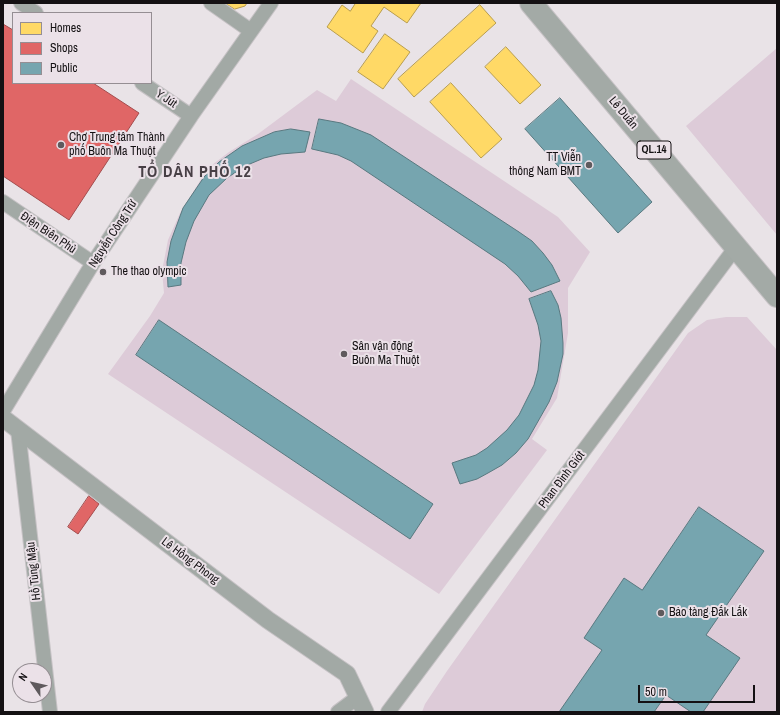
<!DOCTYPE html>
<html>
<head>
<meta charset="utf-8">
<style>
  body { margin:0 }
  #map { position:relative; width:780px; height:715px; overflow:hidden; background:#e9e3e7; font-family:"Archivo Narrow",sans-serif }
  canvas { display:block }
  .frame { position:absolute; inset:0; border:4px solid #141113; pointer-events:none }
  .legend { position:absolute; left:12px; top:12px; width:140px; height:72px; box-sizing:border-box; background:#ebe1e8; border:1px solid #958e93; margin:0; padding:5px 7px; list-style:none; font-size:12px; color:#141113 }
  .legend li { display:flex; align-items:center; gap:8px; height:20px }
  .legend b { width:20px; border:1px solid #958e93 }
  .north { position:absolute; left:12px; top:663px; width:40px; height:40px; box-sizing:border-box; background:#ebe1e8; border:1px solid #958e93; border-radius:50%; rotate:304deg; font-size:11px; font-weight:700; line-height:16px; text-align:center; color:#141113 }
  .north::after { content:''; display:block; margin:auto; width:14px; height:18px; background:#5f5a5d; clip-path:polygon(50% 0,100% 100%,50% 72%,0 100%) }
  .scale { position:absolute; left:638px; top:685px; width:117px; height:18px; box-sizing:border-box; border:2px solid #141113; border-top:0; padding-left:5px; font-size:12px; line-height:14px; white-space:nowrap; color:#141113; -webkit-text-stroke:3px #ebe1e8; paint-order:stroke }
</style>
</head>
<body>
<div id="map">
<canvas width="780" height="715"></canvas>
<div class="frame"></div>
<ul class="legend">
<li><b style="height:11px;background:#ffd966"></b>Homes</li>
<li><b style="height:11px;background:#e06666"></b>Shops</li>
<li><b style="height:11px;background:#76a5af"></b>Public</li>
</ul>
<div class="north">N</div>
<div class="scale">50 m</div>
</div>
<script>
const ctx = document.querySelector('canvas').getContext('2d');
ctx.lineJoin = 'round';
function paint(path, color) { ctx.fillStyle = color; ctx.fill(path, 'evenodd'); }
function strokePath(path, color, width, dash) { ctx.strokeStyle = color; ctx.lineWidth = width; ctx.lineCap = dash ? 'butt' : 'round'; ctx.setLineDash(dash || []); ctx.stroke(path); }
function label(font, color, halo, rows, align = 'center') {
  ctx.font = font + ' "Archivo Narrow",sans-serif'; ctx.lineWidth = 4; ctx.setLineDash([]); ctx.textBaseline = 'middle'; ctx.strokeStyle = halo; ctx.fillStyle = color; for (const [text, x, y, turn = 0] of rows) {
    ctx.save(); ctx.translate(x, y); ctx.rotate((+turn || 0) * Math.PI / 180); ctx.textAlign = isNaN(turn) ? turn : align; if (halo) ctx.strokeText(text, 0, 0); ctx.fillText(text, 0, 0); ctx.restore();
  }
}
paint(new Path2D(`
  M777 48V235L686 126Z
  M351 79 558 217 590 252 568 288V333L557 398 532 439 547 450 439 594 108 374 150 316 164 293 162 271 168 240 180 213 208 168 229 152 258 134 317 90 336 101Z
  M726 317H747L777 350V712H422L425 704 447 671 688 333 707 320Z`), '#ddcbd8');
const homes = new Path2D(`
  M225 3H247L245 6 235 9Z
  M356 3H421L407 23 384 7 371 26 378 31 363 53 327 27 342 5 350 11Z
  M480 5 496 23 414 97 398 79Z
  M385 34 410 52 383 89 358 72Z
  M506 47 541 85 520 104 485 67Z
  M451 83 502 139 481 158 430 102Z`);
paint(homes, '#ffd966');
strokePath(homes, '#b89d4d', 1);
const shops = new Path2D(`
  M3 24 13 30V83H93L139 113 69 220 3 176Z
  M89 496 99 504 78 534 68 527Z`);
paint(shops, '#e06666');
strokePath(shops, '#a34c4d', 1);
const public = new Path2D(`
  M560 98 652 202 618 233 525 129Z
  M319 119 341 123 371 135 519 232 532 241 543 253 552 265 560 281 531 292 518 276 505 264 351 161 338 155 312 149Z
  M291 129 310 132 305 152 281 154 264 158 245 166 227 178 209 195 194 221 186 242 181 263V285L168 287 167 262 171 241 183 208 204 177 219 162 242 146 274 132Z
  M551 291 558 305 561 318 563 343V354L557 382 549 402 528 439 516 453 502 465 488 473 477 479 460 484 452 463 476 455 487 448 507 430 519 415 534 385 538 370 541 341 538 325 529 299Z
  M159 320 433 504 410 539 136 355Z
  M699 507 764 551 706 635 740 658 703 712H691L666 695 654 712H559L602 650 584 638 624 578 642 590Z`);
paint(public, '#76a5af');
strokePath(public, '#597980', 1);
const minor = new Path2D(`
  M21 3 36 13
  M211 3 251 31
  M142 83 191 116
  M3 202 93 263
  M3 411 93 263 191 116 271 3
  M18 430 50 712
  M338 712 358 697
  M388 712 736 247`);
const tertiary = new Path2D(`
  M3 418 268 620 347 674 365 712`);
const primary = new Path2D(`
  M531 3 777 296`);
strokePath(minor, '#c6c2c5', 16);
strokePath(tertiary, '#c6c2c5', 19);
strokePath(primary, '#c6c2c5', 24);
strokePath(minor, '#a2a9a5', 14);
strokePath(tertiary, '#a2a9a5', 17);
strokePath(primary, '#a3aaa6', 22);
for (const [x, y, r, color] of [
  [61,145,4,"#5f5a5d"],
  [589,165,4,"#5f5a5d"],
  [103,272,4,"#5f5a5d"],
  [344,354,4,"#5f5a5d"],
  [661,613,4,"#5f5a5d"]
]) { const dot = new Path2D(); dot.arc(x, y, r, 0, 2 * Math.PI); ctx.fillStyle = color; ctx.fill(dot); strokePath(dot, '#ebe1e8', 1.5); }
for (const [x, y, w] of [
  [654,150,34]
]) { const box = new Path2D(); box.roundRect(x - w / 2, y - 9, w, 18, 3); ctx.fillStyle = '#ebe1e8'; ctx.fill(box); strokePath(box, '#141113', 1); }
label('bold 11px', '#141113', null, [
  ["QL.14",654,150]
]);
label('12px', '#141113', '#ebe1e8', [
  ["Y Jút",166,99,34],
  ["Lê Duẩn",623,113,50],
  ["Điện Biên Phủ",48,233,34],
  ["Nguyễn Công Trứ",113,234,-57],
  ["Phan Đình Giót",562,480,-53],
  ["Lê Hồng Phong",190,561,37],
  ["Hồ Tùng Mậu",34,571,-96]
]);
label('12px', '#141113', '#ebe1e8', [
  ["Chợ Trung tâm Thành",69,138],
  ["phố Buôn Ma Thuột",69,152],
  ["TT Viễn",581,158,"right"],
  ["thông Nam BMT",581,172,"right"],
  ["The thao olympic",111,272],
  ["Sân vận động",352,347],
  ["Buôn Ma Thuột",352,361],
  ["Bảo tàng Đắk Lắk",669,613]
], 'left');
ctx.letterSpacing = '1px';
label('bold 16px', '#473f45', '#ebe1e8', [
  ["TỔ DÂN PHỐ 12",195,173]
]);
ctx.letterSpacing = '0px';
</script>
</body>
</html>
